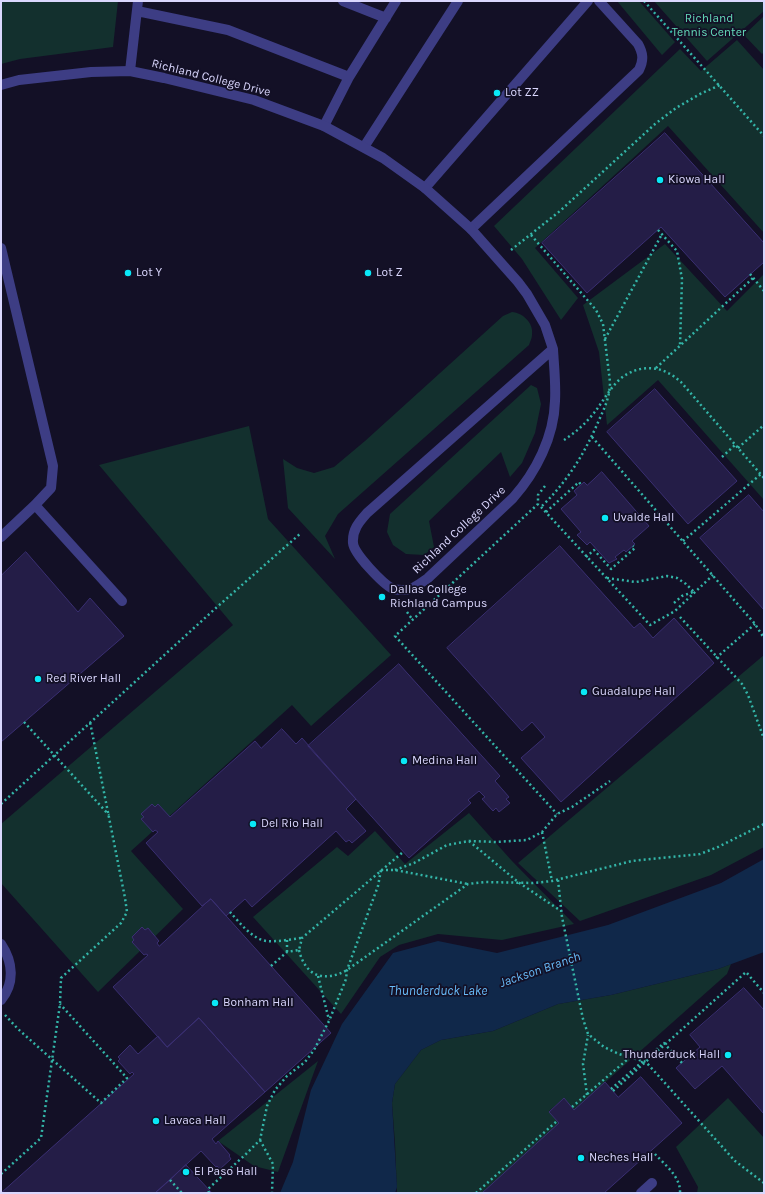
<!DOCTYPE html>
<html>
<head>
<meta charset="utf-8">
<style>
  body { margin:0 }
  #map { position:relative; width:765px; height:1194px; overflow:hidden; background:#131026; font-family:Karla,sans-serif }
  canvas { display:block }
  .frame { position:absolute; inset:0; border:2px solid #dad7fe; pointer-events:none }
</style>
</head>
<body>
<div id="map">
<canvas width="765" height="1194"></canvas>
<div class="frame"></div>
</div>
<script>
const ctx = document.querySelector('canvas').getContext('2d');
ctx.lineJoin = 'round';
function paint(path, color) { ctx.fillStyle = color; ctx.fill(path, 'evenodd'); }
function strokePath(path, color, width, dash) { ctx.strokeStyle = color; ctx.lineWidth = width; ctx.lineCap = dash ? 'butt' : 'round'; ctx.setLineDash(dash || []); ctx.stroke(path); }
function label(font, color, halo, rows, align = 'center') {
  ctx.font = font + ' Karla,sans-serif'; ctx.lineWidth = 3.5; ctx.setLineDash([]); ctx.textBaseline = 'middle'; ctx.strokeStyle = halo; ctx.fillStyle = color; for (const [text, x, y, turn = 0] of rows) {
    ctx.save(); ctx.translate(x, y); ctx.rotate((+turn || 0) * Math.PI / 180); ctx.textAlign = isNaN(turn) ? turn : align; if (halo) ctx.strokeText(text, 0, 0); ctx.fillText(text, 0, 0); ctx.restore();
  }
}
paint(new Path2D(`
  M1 1H118L113 47 20 59 1 64Z
  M617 1H639L675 42 662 55Z
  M654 1H764V11L707 61Z
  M764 16V52L762 54 744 35Z
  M737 40 764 70V233L668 126 535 248 578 298 561 320 522 259 494 226 680 49 701 71Z
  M665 244 727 311 764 274V500L658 380 607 425 599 352 583 305Z
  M512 312C523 313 534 323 532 335 532 338 530 342 529 345L338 514 325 536 335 559 288 508 283 459 297 468 314 473 334 467 365 441 503 316Z
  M531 385 537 388 541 404 535 433 522 463 510 477 501 452 429 521 434 547 424 555 406 554 393 545 387 532 390 514Z
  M249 426 268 519 391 655 311 726 292 705 131 851 183 909 98 992 1 883V824L233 625 99 465Z
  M764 655V847L711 875 580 921 518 863Z
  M469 813 512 861 574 924 502 940 438 934 399 945 380 957 341 1014 253 917 337 847 348 856 375 831 405 864Z
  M731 964 727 974 574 1110 564 1098 549 1111 559 1123 482 1193H397L395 1143 392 1103 395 1084 421 1050 441 1040 493 1031 558 1004 611 995 718 969Z
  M318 1061 278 1172 254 1166 218 1141Z
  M728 1098 764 1138V1193H697L698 1187 676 1147Z`), '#13302e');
paint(new Path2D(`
  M764 859V952L718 969 611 995 558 1004 493 1031 441 1040 421 1050 395 1084 392 1103 397 1187 395 1193H280L293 1162 311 1090 342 1024 393 953 438 941 497 953 608 925 721 883Z`), '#10284a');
const building = new Path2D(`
  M665 133 764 243V262L725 297 661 227 587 293 542 243Z
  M655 389 737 481 688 524 607 432Z
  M602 472 649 526 632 541 635 544 626 552 624 550 615 557 617 559 609 563 590 542 587 545 577 535 581 532 561 509 577 495 574 491 584 482 587 485Z
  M749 495 764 512V610L700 538Z
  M560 546 634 628 640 623 653 638 674 618 714 663 561 802 521 758 545 737 532 722 522 731 447 648Z
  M26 552 78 612 90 598 124 636 1 742V576Z
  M399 664 500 776 495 781 509 797 506 799 510 803 499 812 496 808 493 811 482 799 485 797 479 791 468 800 471 803 409 858 308 746Z
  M282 729 296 744 302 738 356 799 346 809 366 831 352 843 349 840 346 842 336 831 252 907 245 899 226 916 211 899 202 906 146 843 158 832 155 830 153 832 141 819 144 817 141 814 152 804 155 807 158 804 170 817 255 741 261 748Z
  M211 899 331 1033 265 1092 199 1018 167 1047 113 987 148 955 146 954 144 955 132 942 134 940 132 937 142 927 145 930 148 928 159 941 157 943 159 946Z
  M744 988 764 1010V1114L722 1066 695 1089 676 1068 700 1047 690 1035Z
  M199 1018 265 1092 212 1139 216 1144 218 1141 230 1155 229 1156 231 1159 220 1169 217 1166 216 1167 201 1151 155 1193H1L134 1074 132 1072 130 1074 118 1061 120 1059 118 1057 130 1045 138 1054 158 1036 167 1047Z
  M641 1077 682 1123 604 1193H482L559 1123 549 1112 564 1098 574 1110 605 1082 618 1097Z
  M186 1165 212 1193H155L170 1180Z`);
paint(building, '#241d47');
strokePath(building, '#3a2f72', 1);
strokePath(new Path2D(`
  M644 1 764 136
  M658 230 677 251 682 279 680 345
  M531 235 596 310 603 324 610 382C610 396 605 407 599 420 585 453 567 482 541 507
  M511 250 560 211 655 124 676 108 700 94 720 85
  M750 274 764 291
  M605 339 662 234
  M656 368 753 278
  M592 437 755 624 764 638
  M564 440C575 433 586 423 594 413 602 403 608 391 618 381 631 368 652 364 668 373 673 375 677 379 681 382L764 478
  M738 448 764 425
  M722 457 735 445
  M545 486 538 495V504L395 636 557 814
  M541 507 650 625 675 611 713 575
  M546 512 579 482 581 485
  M683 541 761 474
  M586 557 594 550 611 569 635 548 633 546
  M607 578 636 582 667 576 677 578 686 584 694 592
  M674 603 682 596 693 592
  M407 612 412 619
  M680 617 742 684 748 695 764 739
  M716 658 755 624
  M24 722 109 815
  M1 804 217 607 301 533
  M542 832 552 881
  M469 841 518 882 561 911
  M381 870H395L468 884
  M395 870 414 863 447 845 469 841 496 842 527 840 542 832 557 814 572 807 610 781
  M558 880 562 917 583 1019 588 1034 604 1047 619 1054 646 1062 735 1161 764 1183
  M230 912C239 922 253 940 267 941 279 942 291 939 302 938
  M299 950C305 976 324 983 347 970L468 884 485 882 533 883 552 881 632 861 700 854 718 847 764 824
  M287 952V939
  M271 966 287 952 299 950 302 938 403 852
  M318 976 329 1020
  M5 1015 18 1029 101 1103 127 1078 60 1004
  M613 1091 746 972 764 993
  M587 1095 583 1064 588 1035
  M572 1107 629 1058
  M260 1140 273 1164 272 1193
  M655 1154C665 1165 681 1177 680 1193
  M1 1174 41 1138 60 1004 61 978 121 923 127 912 125 898 90 722
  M170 1180 182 1193
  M209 1193 208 1189 246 1154 260 1140 267 1106 275 1090 287 1076 305 1062 314 1050 329 1021 346 979 347 970 378 886 381 870
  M476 1193 557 1121`), '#33b5a8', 2.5, [2, 3]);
strokePath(new Path2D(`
  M343 1 386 18
  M137 11 228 30 349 77 324 126
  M130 71 138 1
  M349 77 396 1
  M364 147 458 1
  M425 188 588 1
  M471 229 639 70C644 60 643 53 638 44L599 1
  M1 248 53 466 51 488 35 505 1 537
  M35 505 122 601
  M1 944C13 962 15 983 1 1000
  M641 1193 652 1183`), '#3d3d84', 10);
strokePath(new Path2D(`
  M1 85 19 80 91 72 130 71 164 78 254 100 324 126 383 158 425 188 471 229 518 282 527 294 545 325 553 349
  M553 349C554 367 556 384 555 401 554 437 536 472 513 498L428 578C421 583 414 589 406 590 402 590 396 590 393 589 383 584 354 554 353 543 352 530 359 522 367 513Z`), '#3d3d84', 10);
strokePath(new Path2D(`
  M611 1089 664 1043 682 1063`), '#33b5a8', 2.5, [2, 3]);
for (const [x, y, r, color] of [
  [497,93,4,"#09e8f7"],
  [660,180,4,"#09e8f7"],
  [128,273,4,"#09e8f7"],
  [368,273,4,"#09e8f7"],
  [605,518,4,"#09e8f7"],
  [382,597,4,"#09e8f7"],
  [38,679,4,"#09e8f7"],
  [584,692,4,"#09e8f7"],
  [404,761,4,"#09e8f7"],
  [253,824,4,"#09e8f7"],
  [215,1003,4,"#09e8f7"],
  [728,1055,4,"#09e8f7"],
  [156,1121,4,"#09e8f7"],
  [581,1158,4,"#09e8f7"],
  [186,1172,4,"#09e8f7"]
]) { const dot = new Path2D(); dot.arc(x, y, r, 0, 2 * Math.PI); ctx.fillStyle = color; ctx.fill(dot); strokePath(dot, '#131026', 1.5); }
label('12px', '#64dcba', '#131026', [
  ["Richland",709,19],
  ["Tennis Center",709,33]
]);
label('12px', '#dad7fe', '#131026', [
  ["Richland College Drive",211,78,14],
  ["Richland College Drive",459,530,-43]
]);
label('12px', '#dad7fe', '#131026', [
  ["Lot ZZ",505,93],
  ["Kiowa Hall",668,180],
  ["Lot Y",136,273],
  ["Lot Z",376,273],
  ["Uvalde Hall",613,518],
  ["Dallas College",390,590],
  ["Richland Campus",390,604],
  ["Red River Hall",46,679],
  ["Guadalupe Hall",592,692],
  ["Medina Hall",412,761],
  ["Del Rio Hall",261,824],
  ["Bonham Hall",223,1003],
  ["Thunderduck Hall",720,1055,"right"],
  ["Lavaca Hall",164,1121],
  ["Neches Hall",589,1158],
  ["El Paso Hall",194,1172]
], 'left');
label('italic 13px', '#68bcfa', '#131026', [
  ["Jackson Branch",540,970,-19],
  ["Thunderduck Lake",438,991]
]);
</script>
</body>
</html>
